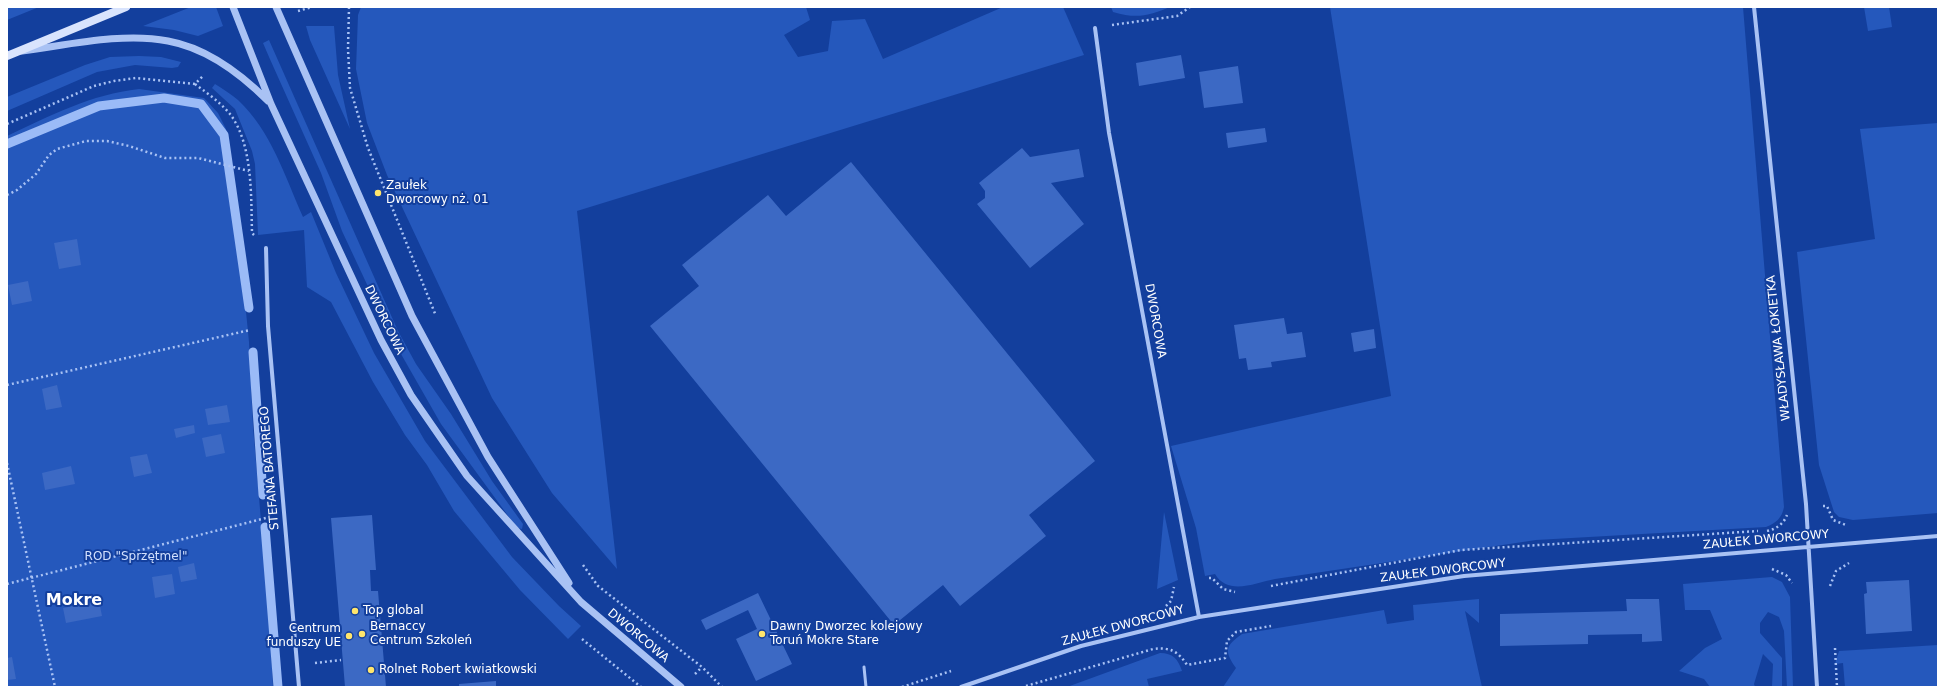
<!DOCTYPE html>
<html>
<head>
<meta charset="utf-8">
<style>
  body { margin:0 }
  #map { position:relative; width:1945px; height:694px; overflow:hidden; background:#133f9d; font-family:"DejaVu Sans",sans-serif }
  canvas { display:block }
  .frame { position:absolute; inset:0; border:8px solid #fff; pointer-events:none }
</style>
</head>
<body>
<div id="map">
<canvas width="1945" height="694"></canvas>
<div class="frame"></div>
</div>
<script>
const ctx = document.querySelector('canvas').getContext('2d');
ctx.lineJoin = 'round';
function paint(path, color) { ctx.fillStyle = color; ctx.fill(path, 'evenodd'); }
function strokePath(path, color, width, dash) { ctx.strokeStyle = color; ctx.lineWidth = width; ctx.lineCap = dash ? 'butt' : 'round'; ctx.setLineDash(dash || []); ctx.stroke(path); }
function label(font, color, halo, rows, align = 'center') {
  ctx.font = font + ' "DejaVu Sans",sans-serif'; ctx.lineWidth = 4; ctx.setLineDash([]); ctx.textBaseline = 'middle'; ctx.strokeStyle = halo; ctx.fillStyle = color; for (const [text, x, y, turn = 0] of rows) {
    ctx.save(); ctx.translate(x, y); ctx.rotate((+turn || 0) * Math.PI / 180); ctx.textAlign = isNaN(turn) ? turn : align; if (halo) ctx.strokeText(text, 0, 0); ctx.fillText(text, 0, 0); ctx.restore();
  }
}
paint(new Path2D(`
  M7 7H39L7 20Z
  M191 7H216L223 26 198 36 174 30 143 26Z
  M361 7H806L810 20 784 35 798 57 828 51 832 21 865 19 883 59 1003 7H1063L1084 55 577 211 617 569 552 493 492 398 387 175 367 123 356 69 358 15Z
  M1111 7H1170C1148 16 1137 19 1113 12Z
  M1330 7H1743L1784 507C1782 518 1776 523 1766 527L1536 540 1275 579C1255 583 1228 596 1215 574L1205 576 1196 528 1171 446 1391 396Z
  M1864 7H1889L1892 27 1868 31Z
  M306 26H334L338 75 350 129 310 40Z
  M269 40 398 331 416 364 451 414 492 481 523 524 522 529 517 528 441 424 393 340 342 231 321 173 269 57 263 43Z
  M139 56 161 57 181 62 178 67 172 68 135 65 97 72 7 111V97L85 65 110 57Z
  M215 84C223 89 231 94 238 100 271 131 285 176 303 217L311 212 336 273 374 353 425 441 512 557 559 606 581 626 568 639 520 590 454 511 427 465 405 435 373 382 331 302 307 287 304 230 258 235 255 164 252 151 235 109 212 88Z
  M139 89 204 98 218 113 226 129 231 160 249 342 253 427 270 627 273 687H7V136C49 116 92 94 139 89Z
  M1938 123V513L1853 520 1839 517 1834 512 1819 465 1797 252 1875 239 1860 129Z
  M1164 512 1178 580 1157 589Z
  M1772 577 1782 582 1790 597 1793 687H1787L1784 631 1779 617 1768 612 1760 623V633L1782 658V687H1772L1773 664 1763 654 1754 684 1755 687H1710L1704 679 1679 671 1705 648 1722 639 1710 610H1685L1683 584Z
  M1479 599V623L1465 611 1482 687H1223L1236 668C1224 651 1225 646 1242 634L1384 610 1387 624 1414 620 1413 605Z
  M1938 645V687H1845L1843 663 1835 664 1839 651Z
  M1160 653C1173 653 1178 659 1182 671L1147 679 1149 687H1067Z`), '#2558bc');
strokePath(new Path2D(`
  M7 144 99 106 164 98 201 104 224 135 249 308
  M253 352 263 495
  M265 527 278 687`), '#9bbbf7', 9);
paint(new Path2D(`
  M1181 55 1185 78 1139 86 1136 63Z
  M1238 66 1243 103 1204 108 1199 72Z
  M1265 128 1267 142 1228 148 1226 133Z
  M1022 148 1030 157 1079 149 1084 177 1051 183 1084 224 1030 268 977 204 985 198V191L979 183Z
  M851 162 1095 461 1029 515 1046 536 960 606 943 585 894 625 650 326 699 286 682 265 768 195 786 216Z
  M77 239 81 265 59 269 54 243Z
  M28 281 32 301 12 305 8 285Z
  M1284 318 1287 334 1302 332 1306 357 1271 362 1272 367 1248 370 1246 358 1239 359 1234 325Z
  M1374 329 1376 348 1354 352 1351 333Z
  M57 385 62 407 46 410 42 389Z
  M227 405 230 422 208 425 205 409Z
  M194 425 195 433 176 438 174 429Z
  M221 434 225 453 206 457 202 438Z
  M147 454 152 473 134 477 130 457Z
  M71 466 75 484 45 490 42 473Z
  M372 515 376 570H370L371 591H378L386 687H345L331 518Z
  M194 563 197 579 181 582 178 567Z
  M172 574 175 594 155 598 152 577Z
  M1909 580 1912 631 1866 634 1864 594 1867 593 1866 582Z
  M758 593 792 664 756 681 736 639 757 629 748 610 706 630 701 620Z
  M1626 599H1659L1662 641 1642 642V634L1588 635V644L1500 646V614L1627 611Z
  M99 601 102 616 66 623 63 608Z
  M12 657 16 679 7 680V658Z
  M496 681V687H459V684Z`), '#3c69c4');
strokePath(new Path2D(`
  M349 7 348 49 350 88 368 148 436 316
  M298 11 312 7
  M1112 25 1177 16 1190 7
  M195 84C207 93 220 102 230 114 253 144 251 197 252 233L254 235
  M7 124 94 86 114 81 136 78 195 84 204 75
  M7 195 17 190 36 174 49 155 57 149 86 141H107L129 146 165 158H198L249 171
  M7 385 250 330
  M7 463 55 687
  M1823 506H1827L1833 520 1846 525
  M1767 531C1777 529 1784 523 1787 515
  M583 565 598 586 702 667 722 687
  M1772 569 1786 575 1792 583
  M1209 578H1212L1223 589 1235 592
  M7 584 266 518
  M1271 586 1461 550 1758 531
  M1830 586 1836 571 1849 563
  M1166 606 1171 601 1174 587
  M582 639 641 687
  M1835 648 1837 687
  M315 663 341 660
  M695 674 702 667
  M1026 686 1153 649C1170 647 1178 651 1187 665L1225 658 1227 641 1236 632 1271 626
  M902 687 951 671`), '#a9c2f4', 2.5, [2, 3]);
strokePath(new Path2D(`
  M864 667 866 687`), '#a9c2f4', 3);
strokePath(new Path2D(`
  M1754 7 1806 504 1817 687
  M1095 28 1109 133 1199 617
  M266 248 268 326 299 687
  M961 687 1081 646 1199 617 1464 576 1938 536`), '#a9c2f4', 4);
strokePath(new Path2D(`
  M233 7 271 104 381 340 411 395 467 476 581 602 681 687
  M276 7 412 316 488 457 569 583
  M22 51C68 45 123 32 168 41 207 48 241 74 268 101`), '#a9c2f4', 7);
strokePath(new Path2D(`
  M7 56 126 7`), '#d9e4fd', 8);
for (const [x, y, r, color] of [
  [378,193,4,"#ffe56c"],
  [355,611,4,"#ffe56c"],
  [362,634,4,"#ffe56c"],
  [762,634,4,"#ffe56c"],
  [349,636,4,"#ffe56c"],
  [371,670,4,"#ffe56c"]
]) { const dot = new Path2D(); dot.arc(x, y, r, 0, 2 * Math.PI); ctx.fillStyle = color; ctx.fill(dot); strokePath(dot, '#133f9d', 1.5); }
label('12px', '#fff', '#133f9d', [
  ["Zaułek",386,186],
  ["Dworcowy nż. 01",386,200],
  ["Top global",363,611],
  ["Bernaccy",370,627],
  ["Centrum Szkoleń",370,641],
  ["Dawny Dworzec kolejowy",770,627],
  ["Toruń Mokre Stare",770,641],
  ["Centrum",341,629,"right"],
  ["funduszy UE",341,643,"right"],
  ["Rolnet Robert kwiatkowski",379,670]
], 'left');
label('12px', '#fff', '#133f9d', [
  ["DWORCOWA",384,320,64],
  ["DWORCOWA",1155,321,80],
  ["WŁADYSŁAWA ŁOKIETKA",1779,348,-96],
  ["STEFANA BATOREGO",270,468,-95],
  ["ZAUŁEK DWORCOWY",1766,540,-5],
  ["ZAUŁEK DWORCOWY",1443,571,-7],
  ["ZAUŁEK DWORCOWY",1123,626,-15],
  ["DWORCOWA",638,636,40]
]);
label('12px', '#d1e0fe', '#133f9d', [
  ["ROD \"Sprzętmel\"",136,557]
]);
label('bold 16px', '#fff', '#133f9d', [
  ["Mokre",74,601]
]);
</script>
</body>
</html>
